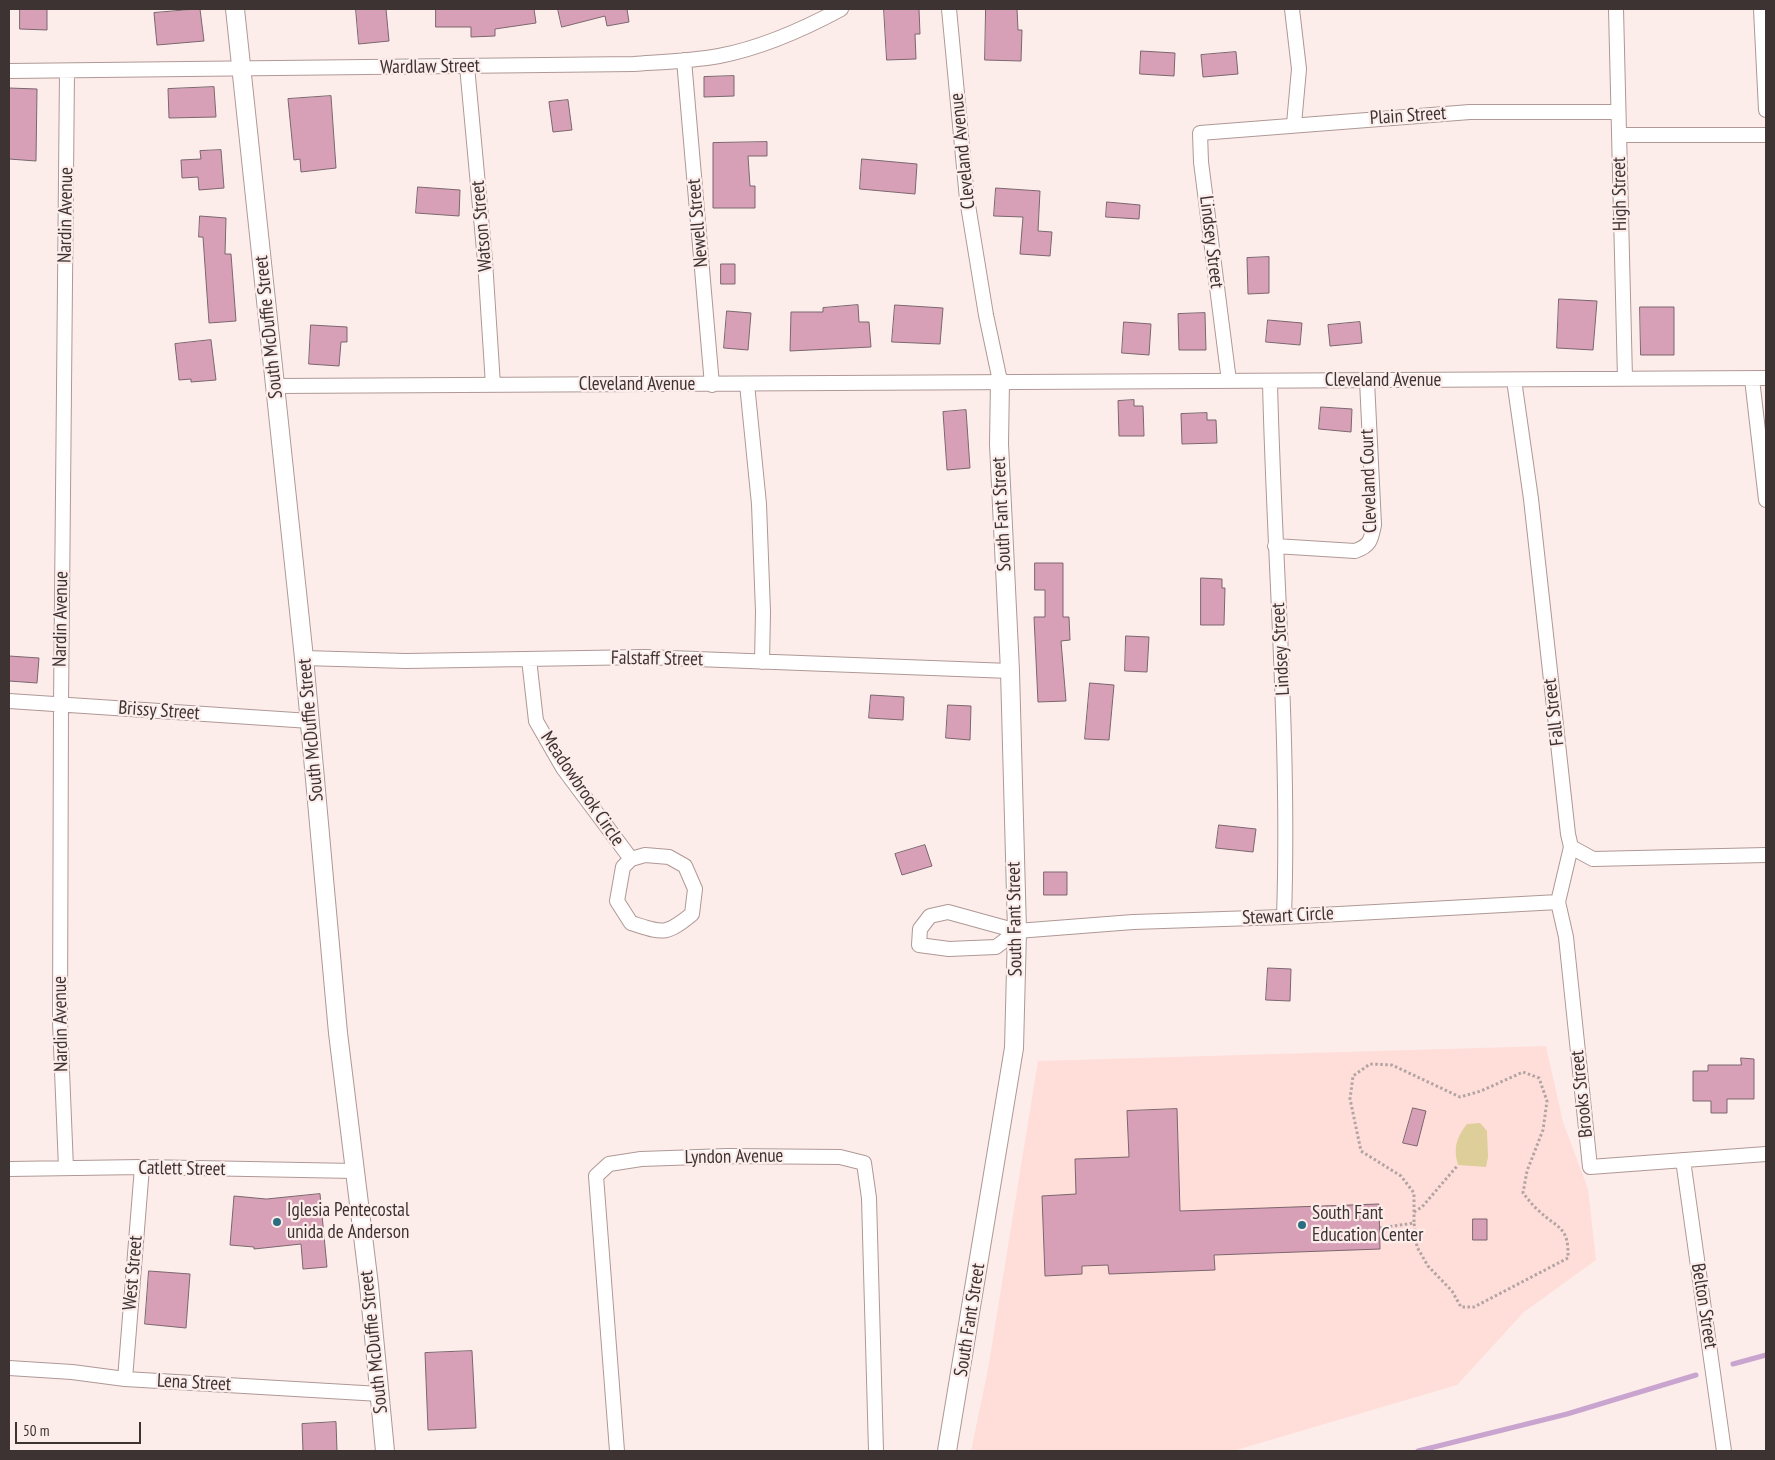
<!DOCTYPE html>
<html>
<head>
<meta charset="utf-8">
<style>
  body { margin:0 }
  #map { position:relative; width:1775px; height:1460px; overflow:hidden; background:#fcedeb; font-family:"PT Sans Narrow",sans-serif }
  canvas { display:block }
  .frame { position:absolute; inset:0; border:10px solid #3c3332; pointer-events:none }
  .scale { position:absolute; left:15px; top:1422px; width:126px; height:22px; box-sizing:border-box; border:2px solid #3c3332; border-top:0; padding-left:6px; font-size:15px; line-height:18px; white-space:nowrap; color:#3c3332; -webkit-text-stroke:4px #fcedeb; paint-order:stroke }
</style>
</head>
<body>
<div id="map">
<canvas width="1775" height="1460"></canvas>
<div class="frame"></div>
<div class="scale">50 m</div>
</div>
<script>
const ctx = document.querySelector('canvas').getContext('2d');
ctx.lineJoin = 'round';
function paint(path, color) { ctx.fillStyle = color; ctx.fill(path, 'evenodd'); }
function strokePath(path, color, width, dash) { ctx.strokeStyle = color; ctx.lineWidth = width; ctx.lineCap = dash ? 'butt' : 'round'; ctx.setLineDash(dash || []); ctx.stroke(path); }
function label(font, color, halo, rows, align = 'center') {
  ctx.font = font + ' "PT Sans Narrow",sans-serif'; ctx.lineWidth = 4.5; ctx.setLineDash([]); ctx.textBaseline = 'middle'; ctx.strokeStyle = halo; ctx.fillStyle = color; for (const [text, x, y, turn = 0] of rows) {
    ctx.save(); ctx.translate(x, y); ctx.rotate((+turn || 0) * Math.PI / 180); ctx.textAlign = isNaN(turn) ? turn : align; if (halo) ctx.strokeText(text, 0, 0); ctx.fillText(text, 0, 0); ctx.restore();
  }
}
paint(new Path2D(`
  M1546 1046 1563 1122 1588 1189 1596 1260 1524 1312 1457 1385 1233 1451H971L988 1369 1038 1061Z`), '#ffded9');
paint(new Path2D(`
  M1480 1123 1487 1131 1488 1157 1486 1167 1458 1165C1453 1148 1456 1138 1467 1124Z`), '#dece9a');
strokePath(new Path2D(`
  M1733 1364 1766 1355
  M1418 1451 1567 1414 1696 1375`), '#c8a4cf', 5);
const building = new Path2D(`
  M20 9H47V30L20 29Z
  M200 9 204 41 157 45 154 13Z
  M356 9H386L389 41 359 44Z
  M436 9H534L536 23 495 29V36L471 37V27H436Z
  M558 9H627L629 22 607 26 605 16 562 27Z
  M884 9H919L920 34H915L916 59 887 60Z
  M986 9H1017L1018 30H1022L1021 61 985 60Z
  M1141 51 1175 53 1174 76 1140 74Z
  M1236 52 1238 74 1203 77 1201 55Z
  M734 76V96L704 97V77Z
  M214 87 216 117 169 118 168 89Z
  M9 88 37 89 36 161 9 159Z
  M331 96 336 168 301 172 300 159 294 160 288 99Z
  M568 100 572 130 553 132 549 102Z
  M767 142V156H748L750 186H755V208H713V143Z
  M221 150 224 188 199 190 198 177 182 178 181 160 201 159 200 151Z
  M862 159 917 164 915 194 860 189Z
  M418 187 460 190 459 216 416 213Z
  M996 188 1040 191 1038 231 1052 232 1050 256 1020 254 1023 217 994 216Z
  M1107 202 1140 205 1139 219 1106 217Z
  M200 216 226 218 225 254H231L236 321 209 323 203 237H199Z
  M1269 257V293L1248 294 1247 258Z
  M721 264H735V284H721Z
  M1559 299 1597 301 1593 350 1557 348Z
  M858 305 859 322H869L871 347 790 351 791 312H823V308Z
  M895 305 943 308 940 344 892 342Z
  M1640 307H1674V355H1641Z
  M727 311 751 313 748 350 724 348Z
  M1205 313 1206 350H1179L1178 314Z
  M1268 320 1302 323 1300 345 1266 342Z
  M1124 322 1151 324 1149 355 1122 353Z
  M1360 322 1362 343 1330 346 1328 325Z
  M311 325 347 327V342H341L339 366 309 364Z
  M211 340 216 380 191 382V379L179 380 175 344Z
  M1134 400V406H1143L1144 436H1119L1118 401Z
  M1321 407 1352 409 1351 432 1319 429Z
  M966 410 970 468 947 470 943 412Z
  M1207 413V420H1216L1217 443 1182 444 1181 414Z
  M1035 563H1063V617H1069L1070 640 1061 641 1066 701 1038 702 1034 617H1045V590H1035Z
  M1201 578 1222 579V588H1225L1224 625H1201Z
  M1126 636 1149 637 1147 672 1125 671Z
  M9 656 39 658 37 683 9 681Z
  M1090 683 1114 685 1109 740 1085 739Z
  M871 695 904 697 903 720 869 718Z
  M948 705 971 706 970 740 946 738Z
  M1219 825 1256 829 1253 852 1216 848Z
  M925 845 932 866 902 875 895 854Z
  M1044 872H1067V895H1044Z
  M1268 968 1291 969 1290 1001 1266 1000Z
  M1741 1058 1754 1059V1099H1727V1113H1711V1101H1693V1071H1708V1065H1741Z
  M1413 1108 1426 1111 1417 1146 1403 1143Z
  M1177 1109 1180 1211 1379 1204 1380 1249 1214 1255 1215 1270 1109 1274 1108 1265 1082 1266V1274L1045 1276 1042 1196 1076 1194 1075 1159 1129 1157 1127 1111Z
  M320 1194 327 1267 303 1269 301 1244 254 1249V1247L230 1245 234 1196 266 1199Z
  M1473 1219H1487V1240H1473Z
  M149 1271 190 1274 186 1328 145 1324Z
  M472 1351 476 1428 428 1430 425 1353Z
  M336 1422 337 1451H303L302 1424Z`);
paint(building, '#d8a0b6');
strokePath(building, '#7b666e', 1);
const minor = new Path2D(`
  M949 9 967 199 986 315 1000 381
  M1292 9 1299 69 1294 124
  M1616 9 1625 379
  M1761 9 1766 110
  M684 60 712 385
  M467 66 485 261 493 385
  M9 71 634 64C662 62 691 61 719 56 761 48 804 29 841 9
  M1619 135H1766
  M1752 379 1766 500
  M1514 380 1531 499 1568 834 1571 847 1593 859 1766 855
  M1229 381 1201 162 1200 133 1470 112H1617
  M1270 382C1274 560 1290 738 1284 917
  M747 384 759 504 763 612 762 662
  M275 386 1766 378
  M1275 546 1355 551C1370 546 1371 540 1374 525L1367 381
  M304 658 406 661 644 657 1010 671
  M529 659 536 721 563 768 631 859 645 855 669 857 685 866 695 889 692 914C665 936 663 933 631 923L617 901 623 867 631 859
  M9 701 310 721
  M1571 847 1558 902 1566 937 1590 1167 1766 1154
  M1017 931 996 947 949 949 919 945 920 929 930 916 948 912 1017 931 1133 922 1284 917 1558 902
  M1683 1160 1724 1451
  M66 1168 60 1022 61 705 67 71
  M9 1169 142 1167 355 1171
  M9 1368 72 1372 125 1379 380 1394
  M125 1379 142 1167
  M617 1451 596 1176 609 1164 641 1159 727 1156 840 1157 864 1163 869 1198 876 1451`);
const tertiary = new Path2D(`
  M235 9 304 658 338 1033 369 1285 385 1451
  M947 1451 1014 1048 1017 931 1010 671 999 444 1000 381`);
strokePath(minor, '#af9895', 16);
strokePath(tertiary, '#af9895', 20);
strokePath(new Path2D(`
  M1414 1212 1422 1207 1458 1165
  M1380 1228 1414 1223 1417 1247 1428 1266 1452 1291 1461 1307H1474L1568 1258C1569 1226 1558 1229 1539 1211 1533 1206 1528 1199 1523 1193L1527 1171 1543 1130 1547 1101 1539 1078 1523 1072 1481 1091 1460 1097 1392 1065 1370 1064 1353 1076 1350 1099 1361 1151 1401 1176 1414 1193V1223`), '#b1a4a3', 3, [2.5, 2.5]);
strokePath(minor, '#fff', 14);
strokePath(tertiary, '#fff', 18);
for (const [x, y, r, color] of [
  [277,1222,5,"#2d6d81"],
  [1302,1225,5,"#2d6d81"]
]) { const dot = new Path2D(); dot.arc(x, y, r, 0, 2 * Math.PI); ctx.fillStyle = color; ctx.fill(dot); strokePath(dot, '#fcedeb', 2); }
label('19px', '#3c3332', '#fcedeb', [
  ["Wardlaw Street",430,67,-1],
  ["Plain Street",1408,116,-4],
  ["Cleveland Avenue",963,151,-96],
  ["High Street",1620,194,-91],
  ["Nardin Avenue",66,215,-89],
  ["Newell Street",698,223,-95],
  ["Watson Street",482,226,-95],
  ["Lindsey Street",1211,242,83],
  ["South McDuffie Street",269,327,-96],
  ["Cleveland Avenue",1383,381],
  ["Cleveland Avenue",637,385],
  ["Cleveland Court",1369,481,-92],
  ["South Fant Street",1002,514,-93],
  ["Nardin Avenue",61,619,-89],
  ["Lindsey Street",1281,649,-93],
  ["Falstaff Street",657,659,1],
  ["Brissy Street",159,711,4],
  ["Fall Street",1554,712,-97],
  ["South McDuffie Street",311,730,-95],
  ["Meadowbrook Circle",582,789,56],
  ["Stewart Circle",1288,916,-3],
  ["South Fant Street",1015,919,-91],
  ["Nardin Avenue",61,1024,-91],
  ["Brooks Street",1582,1094,-96],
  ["Lyndon Avenue",734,1157,-1],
  ["Catlett Street",182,1169,1],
  ["West Street",133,1273,-85],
  ["Belton Street",1704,1306,81],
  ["South Fant Street",970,1320,-81],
  ["South McDuffie Street",374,1342,-96],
  ["Lena Street",194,1383,3]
]);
label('19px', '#3c3332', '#fcedeb', [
  ["Iglesia Pentecostal",287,1211],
  ["unida de Anderson",287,1233],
  ["South Fant",1312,1214],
  ["Education Center",1312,1236]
], 'left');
</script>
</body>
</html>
